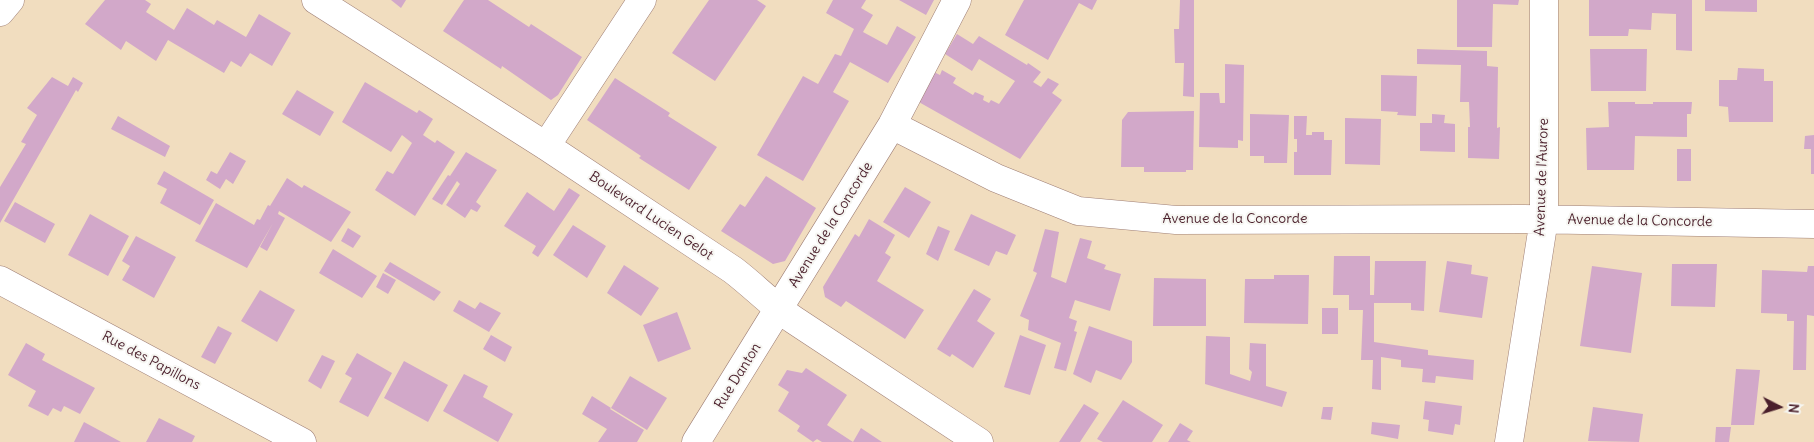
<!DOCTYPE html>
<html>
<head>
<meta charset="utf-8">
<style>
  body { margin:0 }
  #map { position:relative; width:1814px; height:442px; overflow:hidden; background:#f1ddbf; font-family:Delius,sans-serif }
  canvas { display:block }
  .north { position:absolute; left:1754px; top:382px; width:50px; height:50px; -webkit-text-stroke:4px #f6f6f2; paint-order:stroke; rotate:95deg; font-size:14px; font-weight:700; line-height:20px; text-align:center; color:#4a1f2b }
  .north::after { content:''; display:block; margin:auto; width:18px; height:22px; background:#4a1f2b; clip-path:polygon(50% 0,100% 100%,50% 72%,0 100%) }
</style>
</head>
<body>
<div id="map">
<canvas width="1814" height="442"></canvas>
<div class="north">N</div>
</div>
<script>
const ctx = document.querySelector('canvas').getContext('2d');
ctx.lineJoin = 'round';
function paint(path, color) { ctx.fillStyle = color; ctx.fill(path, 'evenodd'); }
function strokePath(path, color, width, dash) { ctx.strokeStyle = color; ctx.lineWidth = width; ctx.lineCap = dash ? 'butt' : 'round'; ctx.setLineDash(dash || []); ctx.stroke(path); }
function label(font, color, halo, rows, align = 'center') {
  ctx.font = font + ' Delius,sans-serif'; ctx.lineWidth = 4; ctx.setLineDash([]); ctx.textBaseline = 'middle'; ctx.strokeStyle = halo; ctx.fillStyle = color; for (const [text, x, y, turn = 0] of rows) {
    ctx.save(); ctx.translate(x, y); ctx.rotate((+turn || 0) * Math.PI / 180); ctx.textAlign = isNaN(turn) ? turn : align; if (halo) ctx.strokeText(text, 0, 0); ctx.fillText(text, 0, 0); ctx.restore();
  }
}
paint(new Path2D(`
  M105 0H145L151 4 146 12 174 30 187 8 214 25 217 20 246 37 259 14 291 33 272 66 250 53 241 67 231 61 224 73 168 40 156 61 126 41 121 50 85 24Z
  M391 0H406L401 8Z
  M464 0H488L529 27 531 24 582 57 558 95 551 100 502 66 501 69 443 31Z
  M709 0H757L766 6 715 81 672 53Z
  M833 0H866L861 8 873 15 863 32 887 45 897 26 916 37 888 83 850 62 833 92 849 101 803 181 757 155 803 76 818 84 835 54 841 56 854 29 826 13Z
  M899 0H934L926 15Z
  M1024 0H1097L1092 10 1079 3 1048 60 1005 35Z
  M1180 0H1194V97L1183 96 1184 63H1175L1174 29H1179Z
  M1457 0H1519L1518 5 1493 4 1492 47H1457Z
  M1589 0H1692V51L1676 50V14L1652 13 1651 30 1629 29 1628 36H1589Z
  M1705 0H1757V12L1705 11Z
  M957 34 973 44 979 36 1027 65 1028 63 1041 72 1033 82 1041 87 1048 78 1059 84 1052 93 1062 100 1020 159 917 101 934 72 940 75 942 70 956 78 953 83 973 95 975 92 984 96 983 100 989 103 991 100 999 104 1015 81 979 59 972 71 945 54Z
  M1417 49 1487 51V66L1498 67 1497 128 1500 127 1499 159 1468 158V127H1470L1469 102H1460L1461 65 1417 64Z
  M1590 49H1647L1646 91H1591Z
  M1225 64 1244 65 1243 141 1238 140V148L1199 147 1200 93H1219L1220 103H1225Z
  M1738 68 1764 69V81H1773V122H1729L1728 107 1719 106V80H1737Z
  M1381 75 1417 76 1416 116 1397 115 1398 112 1381 111Z
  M52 77 68 86 73 77 83 83 78 92 76 90 0 223V187L26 144 21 142 37 115 27 108Z
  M615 78 670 113 668 116 717 147 689 190 639 158 641 156 587 120Z
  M365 82 417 113 419 110 433 119 423 135 435 143 437 140 455 152 415 216 375 190 387 171 393 174 412 143 402 135 391 152 342 122Z
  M297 90 334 112 320 136 282 114Z
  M1608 102H1635V104H1653V102H1692L1691 114H1687V137L1635 136 1634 170H1587L1586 128 1609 127Z
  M1194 111 1193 170H1186V172H1144V167H1121L1122 120 1128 112Z
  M1250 114 1289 115 1287 163H1264V156H1250Z
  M1432 114 1445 115 1444 123 1455 124V152L1420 151V123H1432Z
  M118 116 170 146 165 157 111 129Z
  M1294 116H1307L1306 135H1312V132H1324V140H1332L1331 175H1294V152H1297V139H1294Z
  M1345 118 1381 119 1380 165 1345 164Z
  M1814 135V174H1811V149H1804L1805 136Z
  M1677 149H1691V181H1677Z
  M230 152 246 161 233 184 226 179 220 189 206 180 211 171 217 174Z
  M466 152 497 170 476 202 481 206 477 212 471 209 465 218 446 205 460 184 457 181 442 205 432 199 448 175 450 176Z
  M164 171 214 200 200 225 160 203 167 189 157 184Z
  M766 176 816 208 785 261 773 264 721 231 740 204 745 207Z
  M287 178 302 188 304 185 351 212 331 242 279 211 278 214 285 218 267 251 260 247 273 223 247 268 195 241 216 203 254 225 257 219 260 220 268 205 270 206Z
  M905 187 931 202 909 238 883 222Z
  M569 188 580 195 538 257 532 253 536 246 504 226 527 192 554 211Z
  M15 202 55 224 45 243 4 221Z
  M90 214 129 236 108 276 68 255Z
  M971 214 1016 235 1007 255 996 251 989 266 954 250Z
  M869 219 895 235 885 253 891 257 877 281 924 310 905 339 846 301 841 307 825 297 823 287 855 234 859 237Z
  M573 225 606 246 587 278 553 255Z
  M938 226 950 231 938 261 926 254Z
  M348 228 361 236 353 248 341 241Z
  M1045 229 1059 232 1051 277 1066 283 1080 238 1092 241 1087 258 1106 265 1104 269 1121 274 1110 311 1075 300 1069 318 1077 321 1074 331 1077 332 1066 371 1054 368 1061 343 1028 330 1029 320 1020 316 1037 273 1033 271Z
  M136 236 176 257 154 298 122 280 130 266 122 261Z
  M333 249 377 276 362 298 319 273Z
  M1334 256H1370V295H1374L1375 261H1426L1424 311 1411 310V303H1374V342L1428 350V355L1474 360 1473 380 1436 376 1435 383 1422 382 1423 369 1401 367V360L1381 357V390L1372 389 1373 360H1361L1363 310H1349V295H1333Z
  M1447 261 1472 265 1471 274 1488 277 1482 318 1439 312Z
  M390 262 441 292 434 301 384 271Z
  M1672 264H1717L1715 307 1671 306Z
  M624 265 659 288 641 316 607 293Z
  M1592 266 1642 273 1631 353 1580 346Z
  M1808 266H1814V316L1807 315 1806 370H1793L1794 321H1787V314L1761 313 1762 270 1807 272Z
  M383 273 396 280 388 294 376 287Z
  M1274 275H1309L1308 324 1244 323 1245 279H1274Z
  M1154 278 1206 279V326H1153Z
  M974 289 991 299 977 321 995 333 973 368 952 354 950 357 937 349Z
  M260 290 295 310 277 342 241 321Z
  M459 300 475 309 480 302 501 313 489 332 453 311Z
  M1322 308H1338V334H1322Z
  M677 312 691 349 658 362 643 325Z
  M218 326 232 333 215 364 201 357Z
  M1089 326 1132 341V362L1121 380 1096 370 1091 383 1073 374Z
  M491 335 512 347 505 362 483 349Z
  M1020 335 1046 345 1030 395 1004 387Z
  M1206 336 1230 337V374L1250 381 1252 372 1249 369 1250 343 1266 344V386L1287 392 1282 407 1205 384Z
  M26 343 45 354 42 360 95 388 80 414 64 406 61 412 53 408 48 416 28 406 36 391 8 375Z
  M357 353 392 373 368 417 339 402 352 378 345 374Z
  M322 355 335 361 321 389 308 381Z
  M404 361 448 385 428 422 384 398Z
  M806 368 847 395 827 425 853 442 861 428 882 442H822L817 439 813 442 797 431 800 426 778 411 789 392 778 385 787 370 802 373Z
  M1736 369 1760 370 1754 425H1731Z
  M464 374 488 386 483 397 513 414 498 442 443 411Z
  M630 376 667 398 647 430 611 408Z
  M592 396 611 408 610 409 644 430 637 442H598L607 429 582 414Z
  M1123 400 1163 425 1152 442H1103L1097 439Z
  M1425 401 1462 406 1460 425 1455 424 1453 435 1428 431 1429 420 1423 419Z
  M1084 404 1099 413 1080 442H1059Z
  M1323 407H1333L1331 420 1321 419Z
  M1593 407 1643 414 1639 442 1588 441Z
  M159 418 195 436 192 442H146Z
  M84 422 121 442H74Z
  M1372 422 1400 425 1398 439 1371 434Z
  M1180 423 1193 431 1187 440 1191 442H1168Z
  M1716 427H1731L1729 442H1715Z`), '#d2a8c9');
const minor = new Path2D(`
  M316 0 546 146 733 270C754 286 772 305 794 320L979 442
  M0 12 10 0
  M892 125 996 178 1078 211 1176 220 1524 219 1814 224
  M546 146 642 0
  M0 280 302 442
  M696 442 892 125 957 0
  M1509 442 1544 219V0`);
strokePath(minor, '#9e7e75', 29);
strokePath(minor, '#fff', 28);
label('14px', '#4a1f2b', '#f6f6f2', [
  ["Avenue de l'Aurore",1542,177,-88],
  ["Boulevard Lucien Gelot",651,216,34],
  ["Avenue de la Concorde",1235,219],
  ["Avenue de la Concorde",1640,221,1],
  ["Avenue de la Concorde",831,225,-58],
  ["Rue des Papillons",151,361,28],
  ["Rue Danton",738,376,-58]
]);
</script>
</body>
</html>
